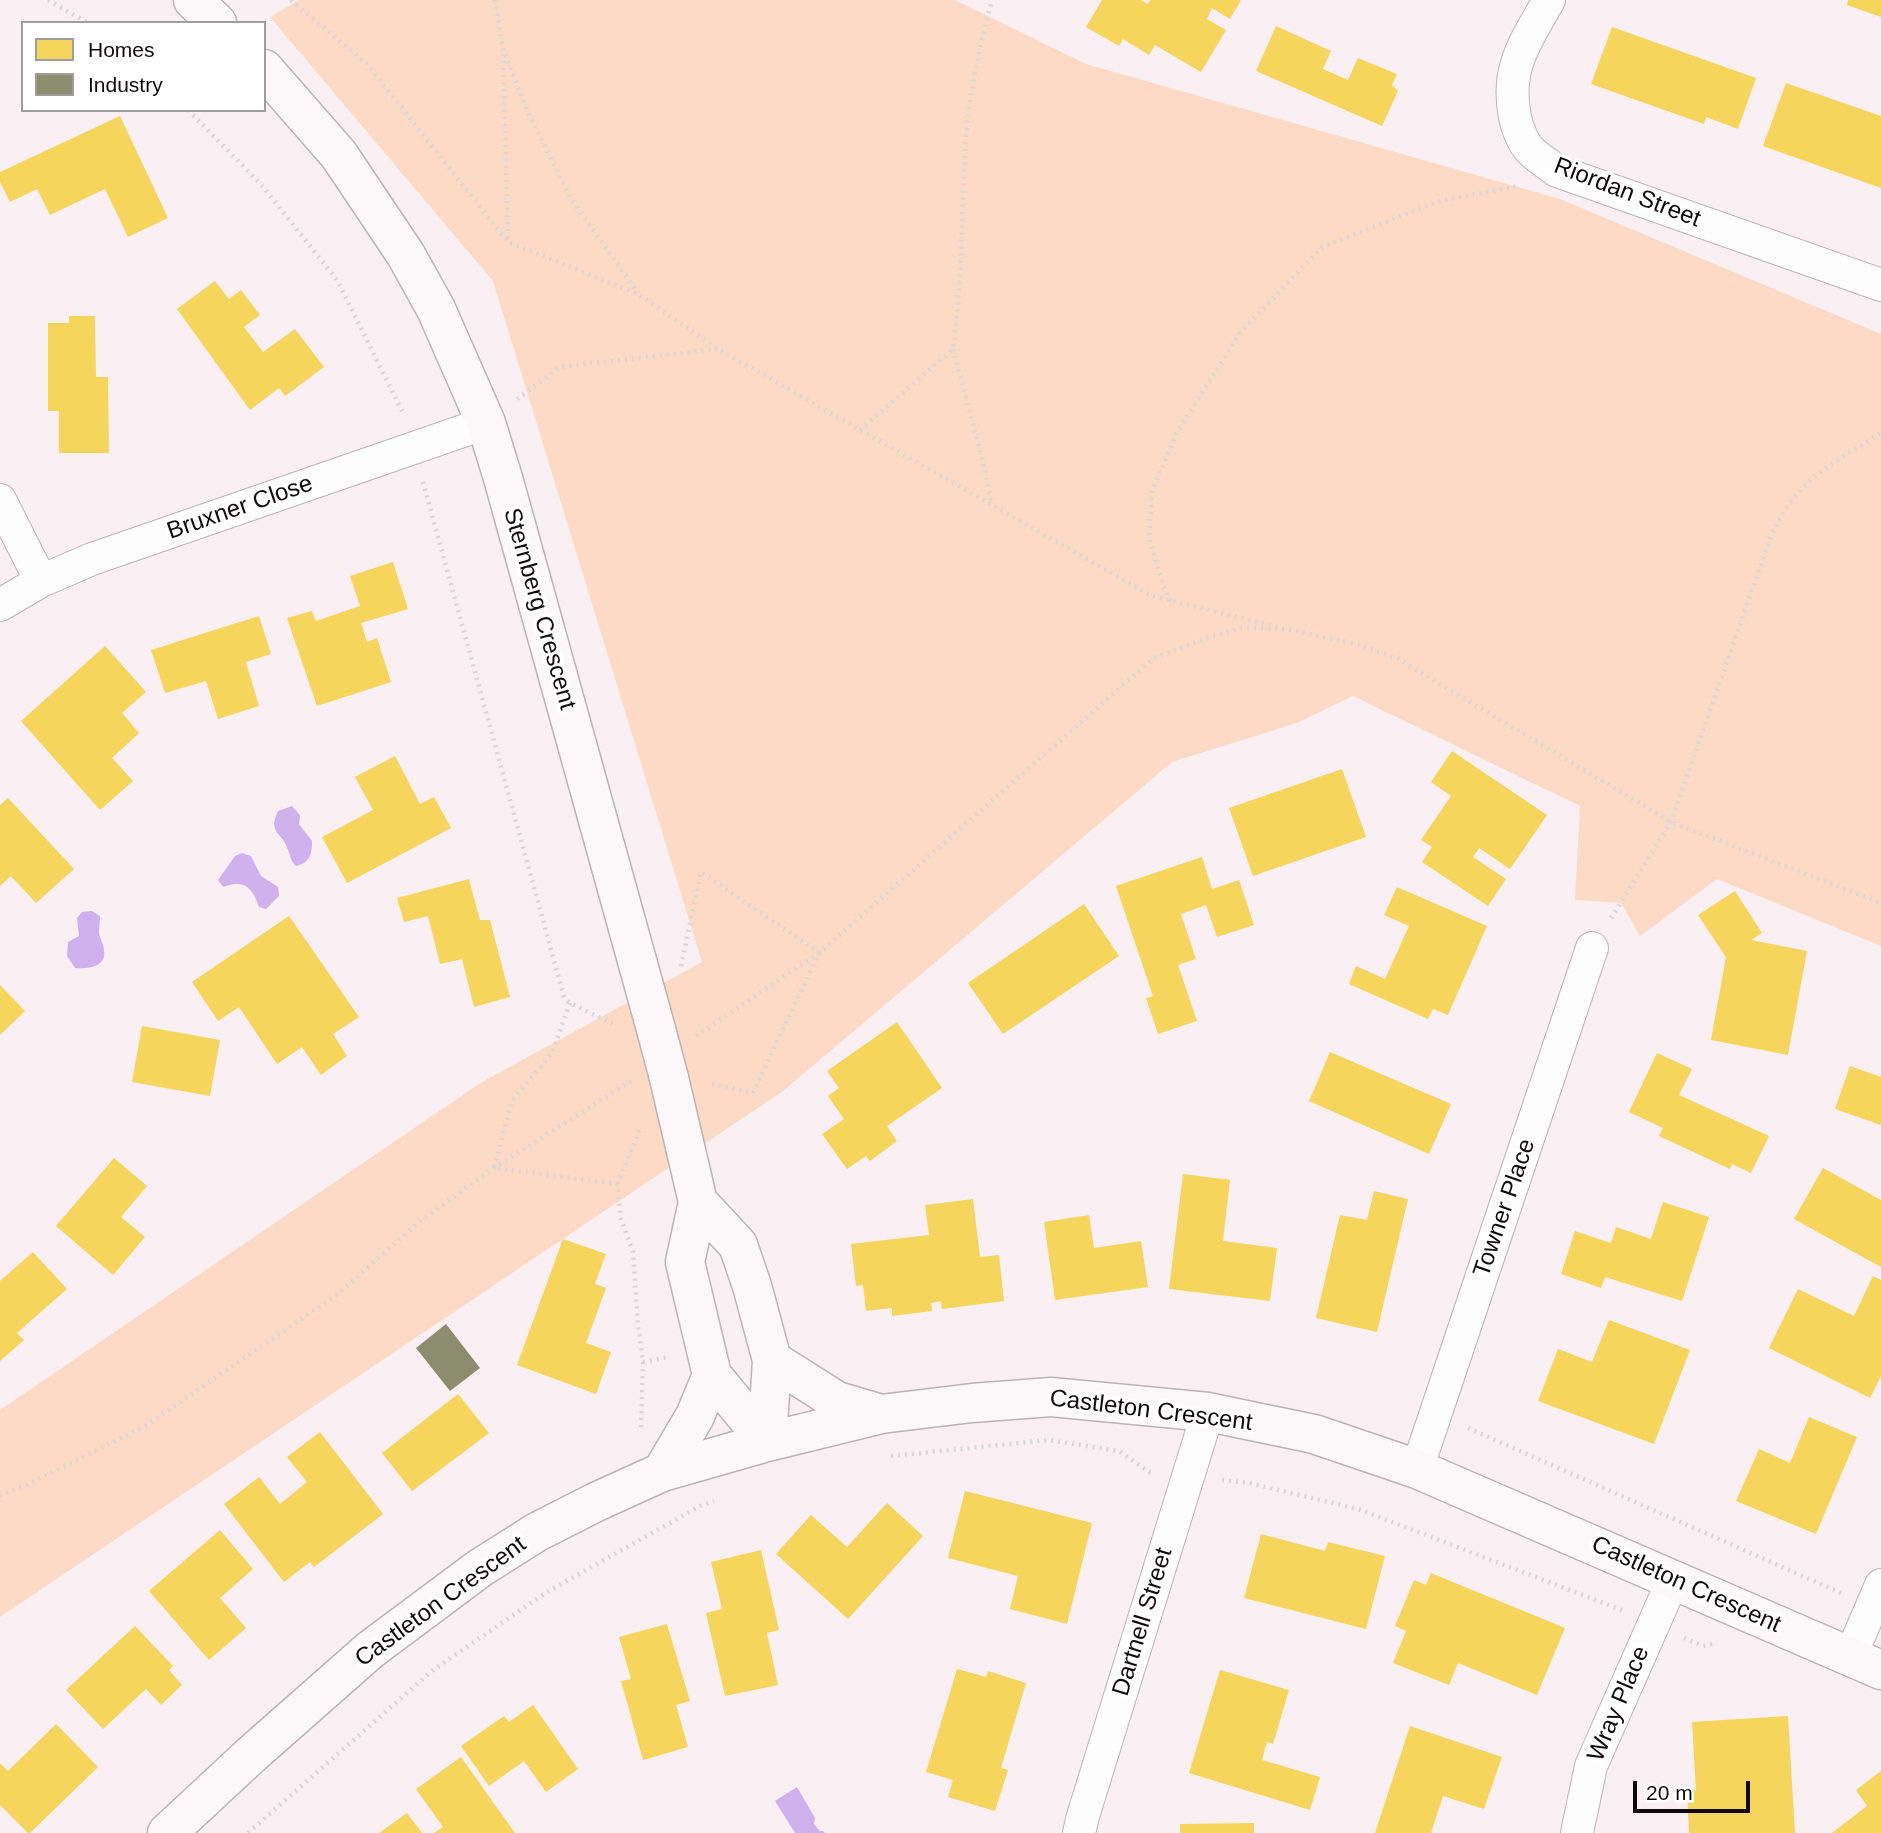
<!DOCTYPE html>
<html>
<head>
<meta charset="utf-8">
<style>
  body { margin:0 }
  #map { position:relative; width:1881px; height:1833px; overflow:hidden; background:#faeff2; font-family:Helvetica,sans-serif }
  canvas { display:block }
  .legend { position:absolute; left:21px; top:21px; width:245px; height:91px; box-sizing:border-box; background:#fff; border:2px solid #a09d9e; margin:0; padding:9px 12px; list-style:none; font-size:21px; color:#110a0c }
  .legend li { display:flex; align-items:center; gap:14px; height:35px }
  .legend b { width:35px; border:2px solid #a09d9e }
  .scale { position:absolute; left:1633px; top:1781px; width:117px; height:32px; box-sizing:border-box; border:4px solid #110a0c; border-top:0; padding-left:9px; font-size:21px; line-height:24px; white-space:nowrap; color:#110a0c; -webkit-text-stroke:5px #fff; paint-order:stroke }
</style>
</head>
<body>
<div id="map">
<canvas width="1881" height="1833"></canvas>
<ul class="legend">
<li><b style="height:19px;background:#f6d55c"></b>Homes</li>
<li><b style="height:19px;background:#8c8c6e"></b>Industry</li>
</ul>
<div class="scale">20 m</div>
</div>
<script>
const ctx = document.querySelector('canvas').getContext('2d');
ctx.lineJoin = 'round';
function paint(path, color) { ctx.fillStyle = color; ctx.fill(path, 'evenodd'); }
function strokePath(path, color, width, dash) { ctx.strokeStyle = color; ctx.lineWidth = width; ctx.lineCap = dash ? 'butt' : 'round'; ctx.setLineDash(dash || []); ctx.stroke(path); }
function label(font, color, halo, rows, align = 'center') {
  ctx.font = font + ' Helvetica,sans-serif'; ctx.lineWidth = 7; ctx.setLineDash([]); ctx.textBaseline = 'middle'; ctx.strokeStyle = halo; ctx.fillStyle = color; for (const [text, x, y, turn = 0] of rows) {
    ctx.save(); ctx.translate(x, y); ctx.rotate((+turn || 0) * Math.PI / 180); ctx.textAlign = isNaN(turn) ? turn : align; if (halo) ctx.strokeText(text, 0, 0); ctx.fillText(text, 0, 0); ctx.restore();
  }
}
paint(new Path2D(`
  M299 0H955L1086 64 1560 199 1881 334V946L1717 879 1640 936 1621 903 1575 900 1580 806 1353 696 1297 723 1172 762 783 1091 0 1617V1410L482 1082 702 962 493 281 270 17Z`), '#fcdac5');
paint(new Path2D(`
  M292 806 300 815 299 824 312 841C312 854 310 863 296 866 290 860 291 857 288 850 283 832 267 834 278 811Z
  M242 853 251 856 261 876 278 887 279 896 266 909 259 907C252 887 245 879 223 887L218 880 235 856Z
  M92 911 100 916C100 922 99 928 99 933 100 939 104 944 104 950 107 967 88 969 75 968L67 956 68 942 79 936 77 918 82 912Z
  M797 1787 815 1818 814 1824 820 1831H823L825 1833H795L775 1801Z`), '#d1b0ee');
paint(new Path2D(`
  M1102 0H1141L1148 4 1150 0H1241L1230 19 1212 8 1207 19 1226 30 1201 72 1155 45 1149 55 1123 39 1119 46 1086 27Z
  M1848 0H1881V17L1847 5Z
  M1276 26 1331 51 1323 69 1348 80 1358 58 1397 74 1392 85 1398 91 1382 126 1256 71Z
  M1612 27 1756 78 1738 129 1706 117 1704 124 1591 84Z
  M1786 83 1881 116V188L1763 146Z
  M120 116 168 218 128 237 105 189 50 215 37 189 10 202 0 182V172Z
  M215 281 229 299 241 290 260 315 244 327 263 352 295 329 324 367 285 396 279 388 250 410 177 309Z
  M69 316H95L96 377H108L109 453H59V411H48V323H69Z
  M393 562 408 609 361 623 367 642 377 638 391 682 317 706 287 618 312 611 316 621 360 606 350 576Z
  M259 616 271 654 246 662 259 706 218 719 206 681 165 693 151 650Z
  M105 646 146 692 122 713 139 733 112 758 133 781 100 810 21 721Z
  M1452 751 1547 815 1510 869 1479 848 1473 857 1506 879 1488 906 1422 862 1432 847 1421 840 1451 796 1431 782Z
  M395 756 420 804 434 797 451 828 347 883 322 837 373 810 355 777Z
  M1342 769 1366 837 1253 876 1229 808Z
  M8 798 74 869 36 903 11 876 0 886V805Z
  M1202 857 1212 889 1239 880 1254 925 1217 937 1206 905 1181 914 1196 959 1178 965 1197 1021 1158 1034 1146 998 1153 996 1116 886Z
  M469 879 480 920H490L510 997 474 1007 462 959 440 964 428 916 404 922 397 898Z
  M1397 887 1487 926 1448 1015 1433 1009 1428 1019 1349 984 1356 966 1385 979 1409 926 1384 915Z
  M1735 891 1762 933 1751 940 1807 951 1788 1055 1711 1040 1726 957 1698 915Z
  M1084 904 1119 956 1003 1034 968 983Z
  M289 916 359 1017 333 1034 347 1056 321 1075 302 1047 277 1064 239 1007 218 1021 192 982Z
  M0 985 25 1011 0 1035Z
  M897 1022 942 1088 887 1126 897 1141 870 1161 866 1156 847 1169 822 1134 844 1119 828 1096 839 1088 827 1071Z
  M142 1026 220 1040 210 1096 132 1082Z
  M1330 1052 1451 1104 1429 1154 1309 1101Z
  M1657 1053 1692 1069 1679 1095 1769 1136 1751 1173 1732 1164 1730 1169 1659 1136 1663 1128 1629 1112Z
  M1850 1066 1881 1077V1125L1835 1109Z
  M114 1158 147 1186 121 1217 145 1237 113 1275 56 1226Z
  M1823 1168 1881 1200V1267L1794 1219Z
  M1183 1174 1230 1180 1223 1241 1277 1248 1270 1301 1169 1289Z
  M1374 1191 1408 1199 1377 1332 1316 1318 1340 1215 1367 1220Z
  M973 1199 980 1257 999 1255 1004 1301 942 1309 941 1301 931 1303 932 1311 892 1316V1308L866 1311 863 1285 856 1286 851 1244 929 1235 925 1205Z
  M1663 1202 1709 1217 1682 1301 1605 1277 1601 1288 1561 1274 1575 1231 1611 1243 1616 1227 1651 1239Z
  M1089 1215 1094 1248 1141 1241 1148 1287 1055 1300 1044 1222Z
  M563 1239 606 1254 595 1284 606 1288 586 1343 611 1352 596 1394 517 1365Z
  M33 1252 67 1289 17 1333 24 1340 0 1361V1281Z
  M1873 1276 1881 1280V1376L1870 1398 1769 1348 1798 1289 1854 1316Z
  M1609 1320 1690 1350 1654 1444 1538 1401 1558 1349 1592 1362Z
  M458 1394 489 1433 412 1491 382 1453Z
  M1809 1417 1857 1437 1816 1534 1736 1501 1759 1449 1790 1463Z
  M320 1432 383 1514 314 1567 310 1562 284 1582 224 1504 259 1477 280 1504 307 1482 287 1457Z
  M965 1491 1092 1523 1067 1624 1010 1609 1018 1576 948 1558Z
  M887 1503 923 1536 848 1619 776 1554 811 1515 847 1547Z
  M220 1530 253 1569 220 1598 246 1628 209 1660 149 1591Z
  M1261 1534 1325 1551 1328 1542 1385 1556 1366 1629 1244 1598Z
  M761 1550 779 1630 767 1633 778 1685 725 1696 706 1613 722 1609 711 1562Z
  M1431 1573 1565 1628 1537 1695 1458 1663 1449 1685 1393 1663 1406 1631 1395 1626 1414 1580 1426 1585Z
  M667 1624 690 1701 676 1705 688 1747 643 1760 621 1681 631 1679 619 1637Z
  M135 1626 173 1666 169 1670 182 1685 161 1705 146 1689 103 1729 66 1690Z
  M957 1669 986 1677 988 1671 1026 1683 1001 1768 1008 1770 995 1811 948 1797 953 1780 926 1772Z
  M1220 1670 1289 1690 1273 1744 1267 1742 1262 1760 1320 1777 1310 1810 1189 1773Z
  M533 1705 578 1769 546 1792 524 1761 489 1786 461 1746 504 1716 509 1722Z
  M1788 1716 1795 1833H1689L1687 1791 1696 1790 1692 1722Z
  M56 1724 98 1767 30 1833H28L0 1805V1763L8 1771Z
  M1410 1726 1502 1757 1484 1809 1443 1796 1431 1833H1375Z
  M461 1757 515 1833H434L443 1827 416 1789Z
  M1881 1771V1833H1832L1867 1806 1856 1790Z
  M407 1813 422 1833H379Z
  M1254 1823V1833H1180V1824Z`), '#f6d55c');
paint(new Path2D(`
  M446 1324 480 1368 450 1391 416 1348Z`), '#8c8c6e');
const street = new Path2D(`
  M1549 0C1526 41 1505 68 1515 117 1517 128 1523 143 1531 151 1538 158 1548 164 1557 171L1881 285
  M0 500 41 581
  M0 605 41 581 92 559 486 423
  M1417 1469 1592 948
  M1850 1657 1881 1585
  M1079 1833 1083 1816 1208 1412
  M1577 1833 1591 1766 1673 1580`);
const secondary = new Path2D(`
  M193 0 217 23
  M264 69 339 155 406 255 436 309 486 423 503 478 656 1029
  M669 1078 698 1202 685 1262 712 1375 767 1442
  M698 1202 738 1245 752 1286 772 1360 767 1442
  M772 1360 837 1401 881 1414
  M662 1472 695 1416 712 1375
  M167 1833 252 1754 370 1650 480 1568 537 1532 596 1502 662 1472 767 1442 881 1414 972 1403 1051 1397 1208 1412 1314 1434 1417 1469 1881 1670`);
strokePath(street, '#bcb3b6', 34);
strokePath(secondary, '#bcb3b6', 41);
strokePath(new Path2D(`
  M48 0 88 23
  M291 0 367 64 508 242 638 294 718 349 1152 596 1278 627
  M495 0 503 49 528 112 571 199 638 293
  M503 54 508 241
  M188 110 260 183 337 280 403 413
  M953 349 982 458 992 505
  M517 399 560 367 717 349
  M860 430 953 349C963 279 961 207 966 136 970 89 980 46 992 0
  M423 482 564 997 570 1003 613 1024
  M1171 601 1163 584 1149 538 1152 491 1176 434 1239 334 1322 247 1440 201 1519 186
  M1611 918 1671 822 1770 539C1796 479 1829 466 1881 433
  M681 966 701 872 819 953 753 1093 709 1083
  M570 1003 552 1053 512 1101 494 1168 617 1184 621 1219 633 1252 638 1325 643 1362 641 1429
  M696 1036 819 953 1154 658 1210 637 1241 628 1287 629 1364 646 1398 659 1671 822 1881 903
  M617 1184 640 1130
  M643 1362 669 1357
  M1468 1428 1841 1593
  M891 1456 1048 1440 1119 1451 1149 1472 1154 1473
  M1222 1480 1249 1483 1358 1509 1622 1610
  M0 1496 33 1482 145 1426 338 1294 419 1222 494 1168 631 1081
  M1684 1638 1703 1646 1715 1643
  M248 1833 433 1670 547 1592 700 1506 714 1501`), '#d8d6d6', 4.5, [2, 5]);
strokePath(street, '#fefdfd', 32);
strokePath(secondary, '#fcf8fa', 38);
const secondaryBridge = new Path2D(`
  M656 1029 669 1078`);
strokePath(secondaryBridge, '#bcb3b6', 41, []);
strokePath(secondaryBridge, '#fcf8fa', 38);
label('24px', '#110a0c', '#fff', [
  ["Riordan Street",1627,193,21],
  ["Bruxner Close",240,508,-19],
  ["Sternberg Crescent",539,609,74],
  ["Towner Place",1505,1208,-71],
  ["Castleton Crescent",1151,1411,7],
  ["Castleton Crescent",1686,1585,24],
  ["Castleton Crescent",441,1602,-36],
  ["Dartnell Street",1143,1622,-73],
  ["Wray Place",1619,1704,-67]
]);
</script>
</body>
</html>
